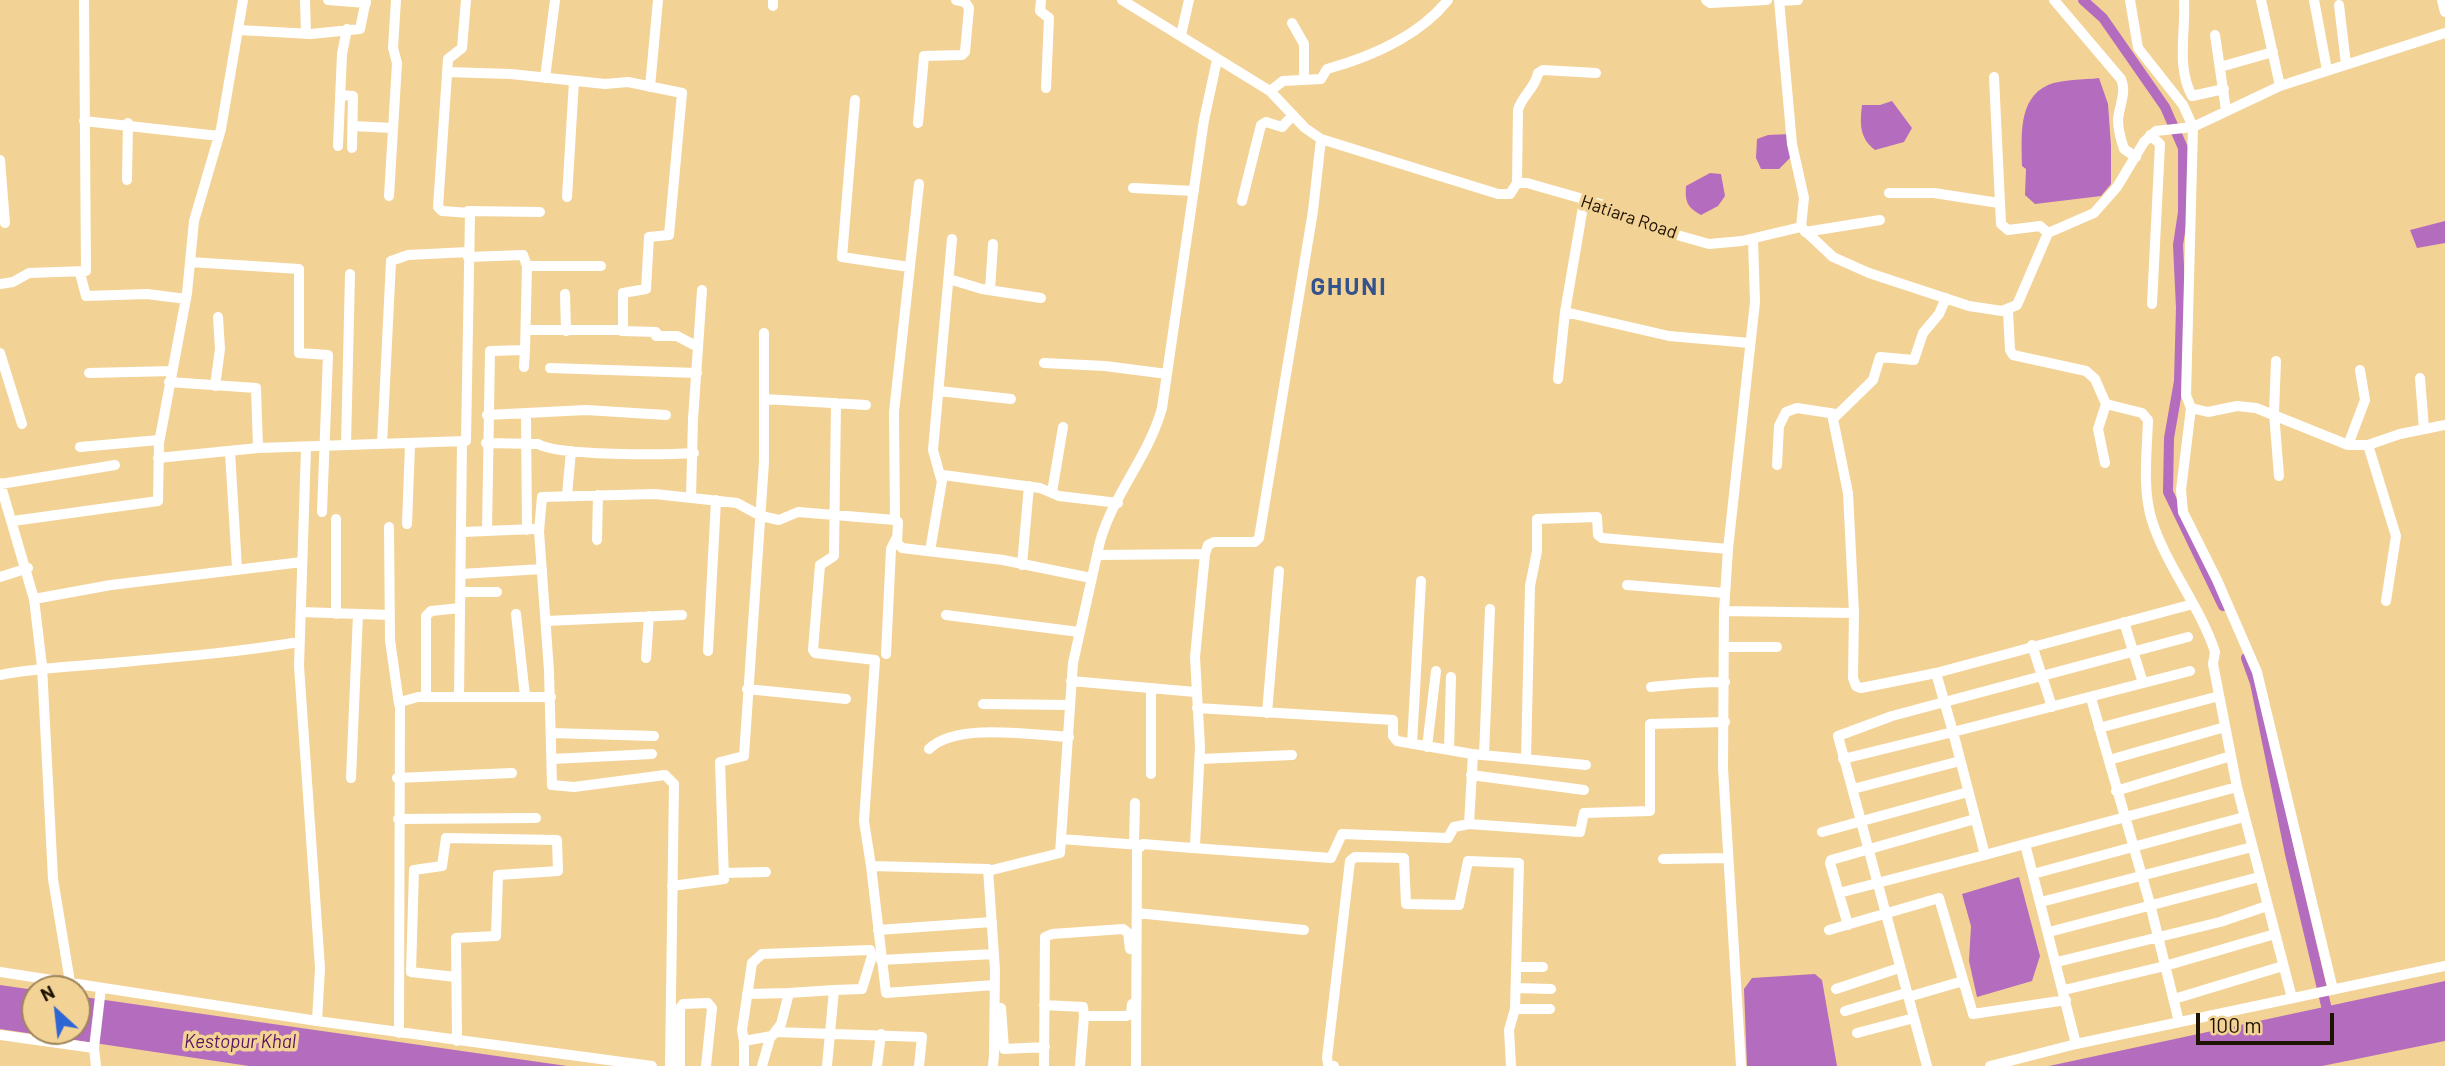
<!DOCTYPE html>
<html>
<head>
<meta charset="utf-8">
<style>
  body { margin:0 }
  #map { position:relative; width:2445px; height:1066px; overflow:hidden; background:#f3d296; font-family:Barlow,sans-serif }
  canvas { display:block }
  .north { position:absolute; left:21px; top:975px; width:70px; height:70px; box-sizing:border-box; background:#f3d296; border:2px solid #9e855a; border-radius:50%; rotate:333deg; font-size:19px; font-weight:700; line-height:28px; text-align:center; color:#1e1200 }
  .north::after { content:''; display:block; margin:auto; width:24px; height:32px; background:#2e66d4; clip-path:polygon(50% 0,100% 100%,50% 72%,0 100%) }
  .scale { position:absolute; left:2196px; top:1013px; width:138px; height:32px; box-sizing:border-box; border:4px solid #1e1200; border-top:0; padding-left:9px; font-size:21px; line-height:24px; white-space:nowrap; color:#1e1200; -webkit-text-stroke:5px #f3d296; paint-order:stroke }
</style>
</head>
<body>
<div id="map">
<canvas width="2445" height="1066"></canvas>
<div class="north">N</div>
<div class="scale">100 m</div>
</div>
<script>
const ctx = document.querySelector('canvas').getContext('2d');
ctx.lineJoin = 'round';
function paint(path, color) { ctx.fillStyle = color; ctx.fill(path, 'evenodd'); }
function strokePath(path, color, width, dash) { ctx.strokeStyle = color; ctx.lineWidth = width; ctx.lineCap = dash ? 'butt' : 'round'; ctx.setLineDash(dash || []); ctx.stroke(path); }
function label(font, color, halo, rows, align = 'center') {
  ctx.font = font + ' Barlow,sans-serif'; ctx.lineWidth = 7; ctx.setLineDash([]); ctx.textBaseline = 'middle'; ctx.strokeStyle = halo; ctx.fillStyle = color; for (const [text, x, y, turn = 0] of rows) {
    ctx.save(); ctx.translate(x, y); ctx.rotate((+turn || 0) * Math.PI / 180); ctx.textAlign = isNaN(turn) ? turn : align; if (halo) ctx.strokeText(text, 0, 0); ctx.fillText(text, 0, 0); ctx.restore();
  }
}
paint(new Path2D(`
  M2099 78 2108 104 2111 146V184L2101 196 2035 204 2025 195 2026 169 2022 166C2022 138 2017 99 2048 85 2062 79 2084 80 2099 78Z
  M1892 101 1912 128 1904 142 1875 150C1859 138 1860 123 1862 105H1880Z
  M1791 134 1790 158 1779 169H1761L1756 158 1757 139 1768 135Z
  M1710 173 1721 174 1725 196 1718 206 1701 215C1687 207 1685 202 1686 186Z
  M2445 221V243L2417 248 2410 230Z
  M2019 877 2040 956 2032 981 1977 997 1969 961 1971 926 1962 894Z
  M1815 974 1822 980 1837 1066H1747L1744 989 1752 978Z
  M2445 981V1041L2322 1066H2049Z
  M0 985 35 990V1031H77V996L567 1066H249L0 1029Z`), '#b36cbe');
strokePath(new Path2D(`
  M2083 0 2103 18 2165 107 2183 148V212L2178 245 2181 308 2179 381 2169 438 2168 492 2223 606
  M2246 658 2255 683 2290 854 2329 1018`), '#b36cbe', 10);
strokePath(new Path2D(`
  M305 0 306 34
  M328 0 366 3
  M1041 0 1040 11 1049 18 1046 88
  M1122 0 1270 91 1305 128 1321 139 1498 194H1510L1517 183H1527L1604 205 1638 224 1709 244 1742 241 1801 227 1833 257 1869 273 1969 306 2002 311 2017 305 2048 233 2094 213 2117 187 2144 142 2156 131 2193 127 2280 86 2445 33
  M1706 0 1710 3 1767 0
  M1779 0 1792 144 1804 198 1801 227
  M2054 0 2121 79C2127 92 2119 106 2118 120 2118 130 2121 140 2124 149L2136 157
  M2130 0 2138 48 2183 105 2193 127 2186 395 2191 408 2208 412 2237 406 2256 408 2348 445H2368L2400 434 2445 425
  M2184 0C2186 31 2176 67 2192 96L2224 89
  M2261 0 2280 86
  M2314 0 2327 70
  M2442 0 2445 12
  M1780 1 1798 0
  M2339 5 2346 64
  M773 6V0
  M1292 23 1304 44V78
  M239 30 311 34 360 29 366 0
  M1181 35 1189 0
  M2215 35 2226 110
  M2220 67 2273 52
  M447 72 511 74 605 84 628 82 682 93 669 235 649 237 646 289 623 293V330H526
  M1994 77 2001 224 2008 230 2040 226 2048 233
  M545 78 555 0
  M650 87 658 0
  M1270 91 1283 81 1321 79 1327 69C1370 57 1419 36 1448 0
  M340 95 353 96 352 148
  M855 100 842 257 909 267
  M84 121 219 136
  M918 123 924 56 962 55 965 52 969 8 965 2 956 0
  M353 126 393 128
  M2150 135 2160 144 2152 304
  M338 146 342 54 347 29
  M0 160 5 223
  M127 180 128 123
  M1517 183 1518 110C1522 95 1535 89 1538 73L1543 70 1596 73
  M1133 188 1194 191
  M1889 193H1934L1999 203
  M389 196 397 63 393 48 396 0
  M567 197 574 81
  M1242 201 1261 125 1266 122 1282 127 1293 115
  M468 211 540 212
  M1805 232 1880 220
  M468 257 523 255 527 266 525 350 490 351 487 531
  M190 262 299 269V353L328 355 322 512
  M527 266H601
  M80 273 86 296 147 294 186 299
  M949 279 982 289 1041 298
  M0 284 13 282 29 273 86 271 84 0
  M990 290 993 244
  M565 294 566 331
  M1946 298 1939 314 1923 333 1914 360 1880 357 1873 380 1833 419 1848 493 1854 613 1853 678 1856 686 1861 688 1936 673 2193 604
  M2008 311 2010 350 2013 355 2086 371 2095 379 2106 404 2142 413 2148 420C2147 453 2142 489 2152 521 2167 567 2200 606 2215 652L2213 664 2237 787 2292 998
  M1565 312 1584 201
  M622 331 656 332
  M656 336H677L698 347
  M0 353 22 424
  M2276 361 2274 413 2279 476
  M1044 363 1105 366 1167 374
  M524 367 525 350
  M550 368 697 373
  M89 373 172 371
  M2420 378 2424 429
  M1558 379 1565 312 1669 336 1750 343
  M169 382 256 388 258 448
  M215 386 220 349 218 317
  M939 391 1011 399
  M764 399 866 405
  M836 403 834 556 820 565 813 650 815 653 875 660 864 821 871 866
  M2191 408 2181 490 2183 512 2217 580 2257 672 2333 990
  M487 415 586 410 666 415
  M526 415 527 530
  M486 443 538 444C558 456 665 455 694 453
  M382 444 391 261 408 255 468 252
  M346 445 350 274
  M2348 445 2365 400 2360 370
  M2368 445 2396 536 2386 601
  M80 447 159 440
  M306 448 299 666 320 968 317 1021
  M230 452 237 568
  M158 458 258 448 466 441 470 213 442 211 438 207 448 59 462 48 466 0
  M2105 463 2098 429 2106 404
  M1777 465 1779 426 1786 412 1797 408 1836 414
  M941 479 933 450 952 239
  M0 483 34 599 42 666 53 879 70 982
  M1 484 115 465
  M1052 492 1063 427
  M567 495 571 451
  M691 498 693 419 702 290
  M895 520 894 412 919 184
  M13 521 158 501 159 443 187 293 194 221 221 129 243 0
  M407 524 410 445
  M389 527 390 640 399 704
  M463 532 533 529
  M597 540 598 495
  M930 551 943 475 1040 488 1059 496 1118 503
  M1097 555C1106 502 1148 460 1162 408L1204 120 1217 60
  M1022 565 1029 486
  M461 574 542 569
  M0 577 28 568
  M1627 585 1725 593
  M461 592H497
  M34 599 111 585 302 562
  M1724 611 1854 613
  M301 612 390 615
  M336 614V519
  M516 614 525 696
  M946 615 1079 632
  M546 621 682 615
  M2124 622 2143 683
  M2032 645 2052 707
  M1724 647H1777
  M708 651 716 500
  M886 654 891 549 897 537
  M646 658 649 616
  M0 675C36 668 65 667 101 664 167 658 233 653 299 642
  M1071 681 1195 692
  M1651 687C1677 685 1699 681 1725 682
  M747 689 846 699
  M1151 689V774
  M426 697V616L431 611 460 608
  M459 697 462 442
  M2091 698 2150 904 2179 1022
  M983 704 1070 705
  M1197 708 1393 720V736L1397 741 1472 754 1586 765
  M1267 713 1279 571
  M2099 728 2219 696
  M552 733 654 736
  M1412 744 1421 581
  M1427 747 1436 671
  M929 749C955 722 1033 735 1069 737
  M1449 750 1451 677
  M1473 754 1469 824 1580 832 1584 813 1650 811V724L1725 722
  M1484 755 1490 609
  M552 759 652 754
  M1200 759 1292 755
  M1526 759 1530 586 1537 551V519L1597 517 1598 535 1602 538 1728 549
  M1843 759 1953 732 1936 673
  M2109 760 2225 727
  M1471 775 1584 790
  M351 778 358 614
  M397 778 512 773
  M1853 789 1960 761
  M2116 791 2231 756
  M398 819 536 818
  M1822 832 1968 792
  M1061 839 1140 845
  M1134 844 1135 803
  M2025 844 2237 787
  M1193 848 1331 858 1342 834 1448 838 1454 827 1469 824
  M1663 859 1728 858
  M988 871 1060 853 1073 663 1097 555 1205 554
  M724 873 766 872
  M2033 874 2244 817
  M672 886 724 879 720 762 744 756 764 462V333
  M1839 893 1985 855
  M2041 902 2252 847
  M1137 913 1304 930
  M1848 925 1830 863 1831 860 1975 819
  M878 930 992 922
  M1829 930 1939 898 1973 1014 2066 1000
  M2049 932 2259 877
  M881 960 994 954
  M2057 962 2220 922 2267 906
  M1517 967H1543
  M0 972 317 1021 652 1066
  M456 977 411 972 414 870 442 866 446 838 557 840 558 871 498 875 496 936 456 938 457 1041
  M1516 988 1551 989
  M1836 989 1899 968
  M2064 990 2165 966 2275 934
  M747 994 789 993
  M1908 997 1963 981
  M2174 999 2283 966
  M1044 1005 1083 1007 1084 1016H1126L1131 1014 1132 1004
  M1001 1008 1004 1049 1045 1047
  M1515 1009H1550
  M1845 1011 1906 993
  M775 1032 922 1037 919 1066
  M399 1033 400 702 418 697H551
  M1857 1033 1914 1018
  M0 1035 94 1048
  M744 1041 742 1030 752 963 762 954 870 950 872 956 862 989 834 990
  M2076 1044 2025 844 1985 855 1953 732 2190 671
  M96 1066 94 1048 101 988
  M670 1066 674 784 665 775 574 787 552 785 549 671 539 531 542 497 655 494 737 503 761 516 779 520 798 512 895 520 898 522 897 543 902 548 1003 560 1091 578
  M680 1066V1008L683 1004 708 1003 712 1008 706 1066
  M744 1066V1041L772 1036 781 1024 789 993 834 990 827 1066
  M762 1066 770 1038
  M877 1066 881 1034
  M993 1066 994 1055 995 970 988 869 871 866 886 993 994 985
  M1044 1066 1045 937 1052 934 1123 929 1128 933 1130 949
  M1080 1066 1084 1016
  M1136 1066 1137 850 1143 844 1192 848 1195 845 1200 747 1195 657 1205 554 1208 545 1214 542H1255L1259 538 1313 211 1321 139
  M1334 1066 1328 1064 1327 1058 1350 861 1355 857 1404 858 1406 904 1459 905 1468 861 1519 863 1515 1009 1509 1030 1511 1066
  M1741 1066 1723 768 1724 611 1728 549 1755 302 1753 239
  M1927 1066 1838 736 1892 716 2188 637
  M1990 1066 2076 1044 2445 966`), '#fff', 10);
label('18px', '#1e1200', '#f3d296', [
  ["Hatiara Road",1629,217,19]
]);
label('italic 19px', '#581662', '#f3d296', [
  ["Kestopur Khal",240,1042]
]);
ctx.letterSpacing = '2px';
label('bold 24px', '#34528b', '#f3d296', [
  ["GHUNI",1349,287]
]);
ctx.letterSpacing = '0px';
</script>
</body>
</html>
